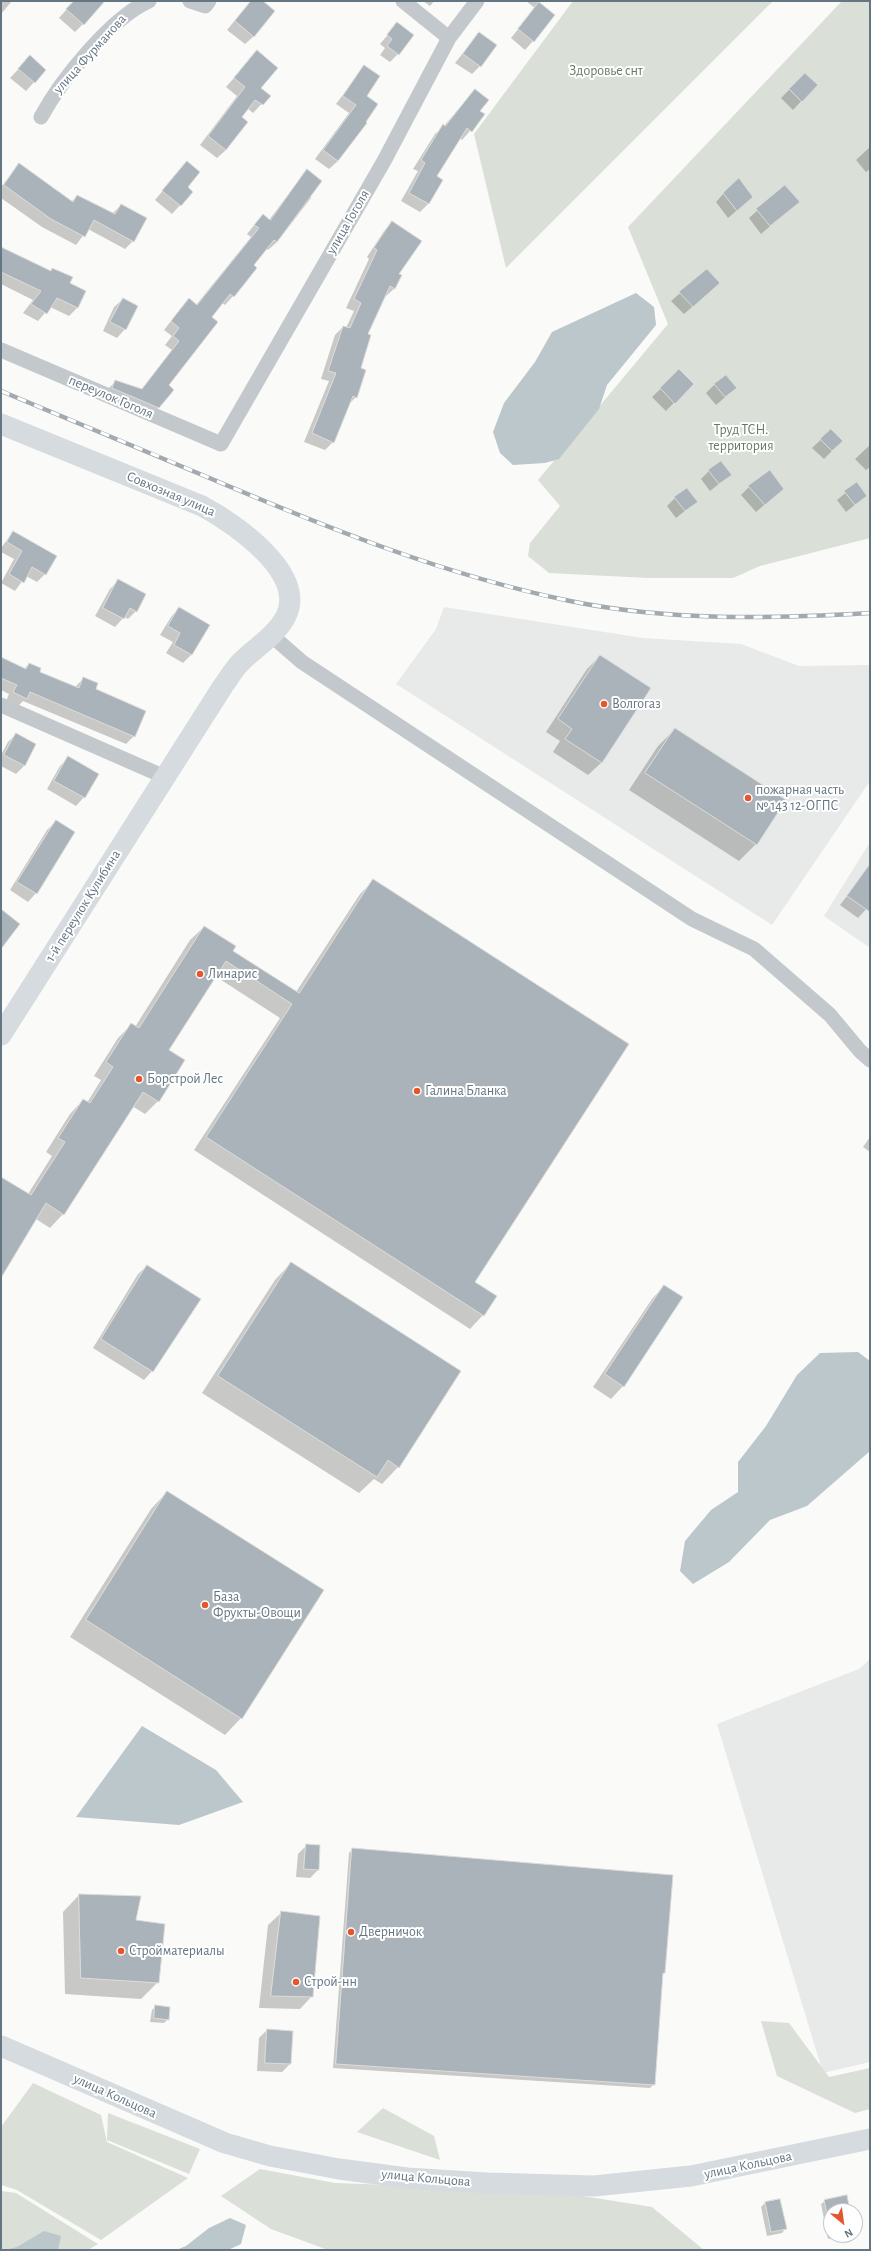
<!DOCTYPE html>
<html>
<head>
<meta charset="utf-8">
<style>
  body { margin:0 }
  #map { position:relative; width:871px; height:2251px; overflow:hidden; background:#fafaf8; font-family:"Alegreya Sans",sans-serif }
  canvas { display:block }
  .frame { position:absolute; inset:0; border:2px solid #657683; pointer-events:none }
  .north { position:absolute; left:823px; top:2203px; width:40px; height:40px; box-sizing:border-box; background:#fff; border:1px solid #c1c8cd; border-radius:50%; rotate:151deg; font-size:11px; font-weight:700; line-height:16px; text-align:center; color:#657683 }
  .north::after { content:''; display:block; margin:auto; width:14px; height:18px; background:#e4572e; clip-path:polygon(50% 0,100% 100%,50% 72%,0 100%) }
</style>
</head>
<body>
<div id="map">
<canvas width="871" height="2251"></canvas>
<div class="frame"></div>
<div class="north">N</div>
</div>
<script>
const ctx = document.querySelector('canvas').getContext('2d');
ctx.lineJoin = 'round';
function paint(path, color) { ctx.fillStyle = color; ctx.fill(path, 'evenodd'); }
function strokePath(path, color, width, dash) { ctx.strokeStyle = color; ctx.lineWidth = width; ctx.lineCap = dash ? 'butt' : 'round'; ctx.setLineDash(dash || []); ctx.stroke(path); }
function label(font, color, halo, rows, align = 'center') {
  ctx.font = font + ' "Alegreya Sans",sans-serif'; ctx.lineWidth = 4; ctx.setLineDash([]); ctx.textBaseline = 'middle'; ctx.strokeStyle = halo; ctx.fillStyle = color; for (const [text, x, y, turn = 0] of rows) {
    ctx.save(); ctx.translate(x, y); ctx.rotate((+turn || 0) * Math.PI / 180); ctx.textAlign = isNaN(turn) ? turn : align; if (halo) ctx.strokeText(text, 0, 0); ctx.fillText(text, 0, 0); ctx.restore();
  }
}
paint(new Path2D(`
  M444 607 643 638 741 644 799 666 870 665V781L772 925 396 684 436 629Z
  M870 842V948L824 916Z
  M870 1659V2062L823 2073 717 1724 859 1669Z`), '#e8e9e9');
paint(new Path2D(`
  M573 1H773L506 268 474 134Z
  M842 1H870V538L760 566 733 578H648L549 573 528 556 530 543 560 506 538 480 668 324 628 227Z
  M761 2021 789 2023 829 2077 870 2068V2109L855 2113 777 2076Z
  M33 2083 101 2115 107 2142 188 2178 101 2240 17 2190 1 2185V2127Z
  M383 2108 434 2136 440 2160 357 2132Z
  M108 2113 200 2149 189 2174 107 2140Z
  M260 2169 335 2183 551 2191 652 2207 704 2250H328L271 2229 221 2196Z
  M1 2191 16 2193 98 2244 88 2250H1Z`), '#dadfd7');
paint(new Path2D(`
  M636 293 654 307 656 325 607 385 599 409 559 459 545 463 513 465 500 453 493 432 504 403 535 362 552 332Z
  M858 1352 870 1361V1451L807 1506 770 1520 729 1562 693 1584 680 1571 685 1541 711 1510 738 1492V1462L766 1426 797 1375 820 1353Z
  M142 1726 216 1770 243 1802 179 1825 76 1817Z
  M230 2218 246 2225 241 2244 228 2250H176L186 2246 209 2228Z
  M44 2231 61 2236 58 2250H5L17 2247Z`), '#bbc7cb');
paint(new Path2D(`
  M1 1H12L1 14Z
  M74 1H96L83 24 75 32 59 18Z
  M251 1H261L254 36 245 44 227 30Z
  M423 1H434L430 6Z
  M526 1H540L538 3 533 41 525 50 511 38 535 8Z
  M397 24 398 54 390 62 380 55 385 48 380 44Z
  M479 33 480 66 472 74 455 63Z
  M257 52 260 88 269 96 253 113 247 108 240 117 226 150 217 158 200 145 237 96 226 87Z
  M30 57 45 70 26 91 10 78Z
  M365 66 364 122 338 161 329 169 315 159 349 113 336 104Z
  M805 74 816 85 793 110 781 98Z
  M475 90 479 111 484 115 462 140 460 137 435 176 442 180 428 204 420 212 401 201 418 171 413 169 435 134 444 126Z
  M870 147V169L866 172 856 160Z
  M187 162 186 187 192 192 172 214 155 200Z
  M19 165 71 202 77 196 113 213 121 205 133 241 125 249 88 229 76 245 42 227 1 198V187Z
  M307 170 311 198 277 242 268 250 266 248 252 265 256 268 233 296 225 305 222 303 211 317 167 385 159 407 150 416 107 390 115 382 141 390 172 350 165 345 172 336 164 330 181 308 196 305 251 237 247 234 255 224 263 215 269 220Z
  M785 186 798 202 761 234 749 218Z
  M724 193 743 205 728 218 716 202Z
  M392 223 395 288 386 296 384 295 367 334 356 397 349 404 333 442 325 450 304 442 329 381 321 379 335 335 343 327 346 328 354 311 346 308 369 259 367 257 384 231Z
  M1 248 50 271 53 269 68 284 77 308 69 316 50 307 38 321 23 313 33 300 1 284Z
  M707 270 710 291 684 314 671 301Z
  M123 299 125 329 117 338 103 331 114 307Z
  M679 371 692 384 666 411 652 397Z
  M714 385 736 388 716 405 706 393Z
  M831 430 842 441 824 459 812 448Z
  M870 445V467L866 470 855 459Z
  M709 471 730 475 710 491 701 479Z
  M856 484 866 496 846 512 837 500Z
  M749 487 783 489 756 512 741 495Z
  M675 498 696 502 676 518 667 506Z
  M13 532 45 574 37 582 26 576 15 591 1 583 14 559 1 552V548Z
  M118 581 136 611 128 619 124 617 115 627 95 616 110 589Z
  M179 608 208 625 191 655 183 663 166 653 173 642 160 635 171 617Z
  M600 656 649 688 601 763 588 775 553 752 560 741 546 732 587 669Z
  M1 658 24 669 29 664 38 672 75 687 84 678 134 736 126 744 23 701 18 706 6 701 9 694 1 690Z
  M675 729 784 800 756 844 739 861 629 790 658 746Z
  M16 734 35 744 24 766 16 774 1 766V755L8 742Z
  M68 758 84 797 76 806 47 789 60 766Z
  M56 821 36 893 28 902 10 890 47 830Z
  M864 874 870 878V905L858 918 840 905Z
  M373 881 483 1315 470 1329 194 1150 280 1018 215 976 168 1051 158 1101 145 1114 132 1106 63 1214 50 1228 36 1219 1 1276V1178L28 1194 52 1156 46 1152 70 1114 83 1100 87 1103 101 1080 94 1076 118 1038 132 1024 135 1027 190 940 204 927 232 951 296 992 360 894Z
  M870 1137V1152L863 1147Z
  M291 1263 398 1467 382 1484 374 1479 359 1493 202 1393 275 1280Z
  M147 1266 152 1371 144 1380 93 1348 138 1274Z
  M664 1286 682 1298 623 1386 611 1399 593 1387 652 1299Z
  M167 1492 241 1718 225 1735 70 1637 151 1509Z
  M306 1846 318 1870 310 1878 296 1877 298 1854Z
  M353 1849 664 1973 662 1975 654 2084 650 2088 333 2068 349 1853Z
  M79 1895 135 1921 158 1982 141 1999 65 1994 63 1912Z
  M281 1913 312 1996 300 2009 259 2008 268 1925Z
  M156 2006 168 2019 164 2023 150 2022 152 2010Z
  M267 2030 290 2064 282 2072 257 2071 259 2038Z
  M825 2201 849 2211H831V2235H845L828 2239 821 2204Z
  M765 2203 785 2229 782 2233 767 2236 761 2207Z`), '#0003');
const building = new Path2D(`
  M74 1H105L84 25 66 9Z
  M251 1H263L275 11 254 37 235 21Z
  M539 2 555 15 534 42 518 29Z
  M397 22 414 35 399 55 387 46 392 39 387 35Z
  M479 32 497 45 481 67 463 54Z
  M257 50 278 68 261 88 271 96 263 105 255 100 242 117 248 122 226 150 208 136 245 87 234 78Z
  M30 55 46 70 35 83 18 69Z
  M364 65 380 76 367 96 378 104 366 122 367 123 338 161 323 150 356 105 343 96Z
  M805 73 818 85 802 102 789 89Z
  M475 89 489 100 480 111 485 114 472 132 467 128 437 176 443 180 429 204 409 193 425 163 421 160 443 124 445 126Z
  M187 161 200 172 188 187 193 192 181 206 162 191Z
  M19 163 73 202 77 195 115 214 121 204 147 218 134 242 94 220 85 237 51 219 4 185Z
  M307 169 322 181 277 242 274 240 254 265 257 268 234 297 230 294 212 317 218 322 169 385 174 390 159 408 112 388 115 380 142 389 179 341 173 336 179 328 171 321 189 298 197 305 259 228 254 225 263 214 270 220Z
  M739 178 753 197 737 211 723 193Z
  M785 185 800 202 770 226 756 209Z
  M392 221 422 241 399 274 402 275 395 289 390 286 368 334 371 335 361 368 366 370 357 398 353 396 334 443 312 433 336 373 328 371 343 326 350 328 361 303 354 299 377 250 374 248Z
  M1 247 51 271 52 268 73 277 70 283 86 291 78 308 57 298 47 314 31 304 41 291 1 272Z
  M707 269 720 283 693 307 679 292Z
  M123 298 138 306 126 330 110 322Z
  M679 369 694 384 675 404 660 388Z
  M726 375 737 388 725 397 714 384Z
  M831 429 843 441 832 451 820 439Z
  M721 461 732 475 719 484 708 470Z
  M770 470 784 489 765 505 748 486Z
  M857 482 867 496 855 505 844 491Z
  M687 488 698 502 685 511 674 497Z
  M13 531 57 556 46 575 32 567 24 583 9 574 22 551 7 542Z
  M118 579 146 594 137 612 130 608 124 619 103 608Z
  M179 607 210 625 192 655 174 645 180 633 168 626Z
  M600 655 651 688 602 763 565 739 572 729 558 719Z
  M1 657 26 669 29 663 41 668 40 672 79 688 83 677 98 683 96 689 146 711 135 737 30 692 27 699 13 692 17 685 1 678Z
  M675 728 786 800 757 845 645 773Z
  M16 733 36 744 25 766 4 755Z
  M68 756 99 774 85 798 54 781Z
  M56 820 75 832 37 894 17 882Z
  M870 864V912L847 896Z
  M373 879 629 1044 475 1282 497 1296 484 1316 206 1137 292 1004 226 961 169 1050 185 1060 159 1102 143 1092 64 1215 46 1203 1 1278V1177L31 1195 65 1142 58 1138 83 1099 90 1103 113 1067 106 1062 131 1023 139 1028 204 926 236 946 233 951 299 993Z
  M1 909 20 924 1 949Z
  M291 1262 461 1371 399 1468 388 1460 377 1477 218 1376Z
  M147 1265 201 1299 153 1372 101 1339Z
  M664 1285 683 1297 624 1387 605 1374Z
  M167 1491 324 1590 242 1719 86 1620Z
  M306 1844 320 1845 319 1870 304 1869Z
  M352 1848 673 1875 665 1973H663L655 2085 336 2064Z
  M79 1894 141 1896 136 1920 165 1924 159 1983 81 1978Z
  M281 1911 320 1916 313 1997 271 1996Z
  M155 2005 170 2007 169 2020 154 2018Z
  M267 2029 293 2031 291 2064 265 2063Z
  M847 2195 850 2211H831V2232L824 2200Z
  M780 2199 787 2229 771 2232 765 2202Z`);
paint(building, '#aab3b9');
strokePath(building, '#dcdcda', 1);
strokePath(new Path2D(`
  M190 1 205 6 209 1
  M403 1 449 38
  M41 117C61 80 111 18 149 1
  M1 350 221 444 384 161 449 38 477 1
  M271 635 302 662 692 919 754 949 830 1015 860 1051 870 1060
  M1 705 165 777`), '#c3c8cc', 15);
strokePath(new Path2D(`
  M1 424 202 506C234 523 307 573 286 616 276 636 254 648 239 664 233 671 228 679 223 686L1 1035
  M1 2046 225 2143 270 2156 339 2169 407 2178 487 2183 594 2186 691 2176 870 2139`), '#d6dbdf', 21);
const rail = new Path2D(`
  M1 391C70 420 139 448 207 477 325 527 444 575 570 601 668 621 770 619 870 613`);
strokePath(rail, '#a2aab0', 4.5);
strokePath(rail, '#fff', 3, [9]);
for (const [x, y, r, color] of [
  [604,704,4,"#e4572e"],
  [748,798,4,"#e4572e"],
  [200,974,4,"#e4572e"],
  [139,1079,4,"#e4572e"],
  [417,1091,4,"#e4572e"],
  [205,1605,4,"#e4572e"],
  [351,1932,4,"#e4572e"],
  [121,1951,4,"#e4572e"],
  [296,1982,4,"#e4572e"]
]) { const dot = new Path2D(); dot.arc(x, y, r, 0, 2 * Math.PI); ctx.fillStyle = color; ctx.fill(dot); strokePath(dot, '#fff', 1.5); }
label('14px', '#657683', '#fff', [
  ["улица Фурманова",90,54,-48],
  ["улица Гоголя",348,222,-60],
  ["переулок Гоголя",111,397,23],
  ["Совхозная улица",171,494,23],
  ["1-й переулок Кулибина",83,906,-58],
  ["улица Кольцова",115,2096,24],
  ["улица Кольцова",748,2165,-12],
  ["улица Кольцова",426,2178,5]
]);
label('14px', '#687a64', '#fff', [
  ["Здоровье снт",606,71],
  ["Труд ТСН.",741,430],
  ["территория",741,446]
]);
label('14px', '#657683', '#fff', [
  ["Волгогаз",612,704],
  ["пожарная часть",756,790],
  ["№ 143 12-ОГПС",756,806],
  ["Линарис",208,974],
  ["Борстрой Лес",147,1079],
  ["Галина Бланка",425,1091],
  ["База",213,1597],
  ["Фрукты-Овощи",213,1613],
  ["Дверничок",359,1932],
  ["Стройматериалы",129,1951],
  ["Строй-нн",304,1982]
], 'left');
</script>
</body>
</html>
